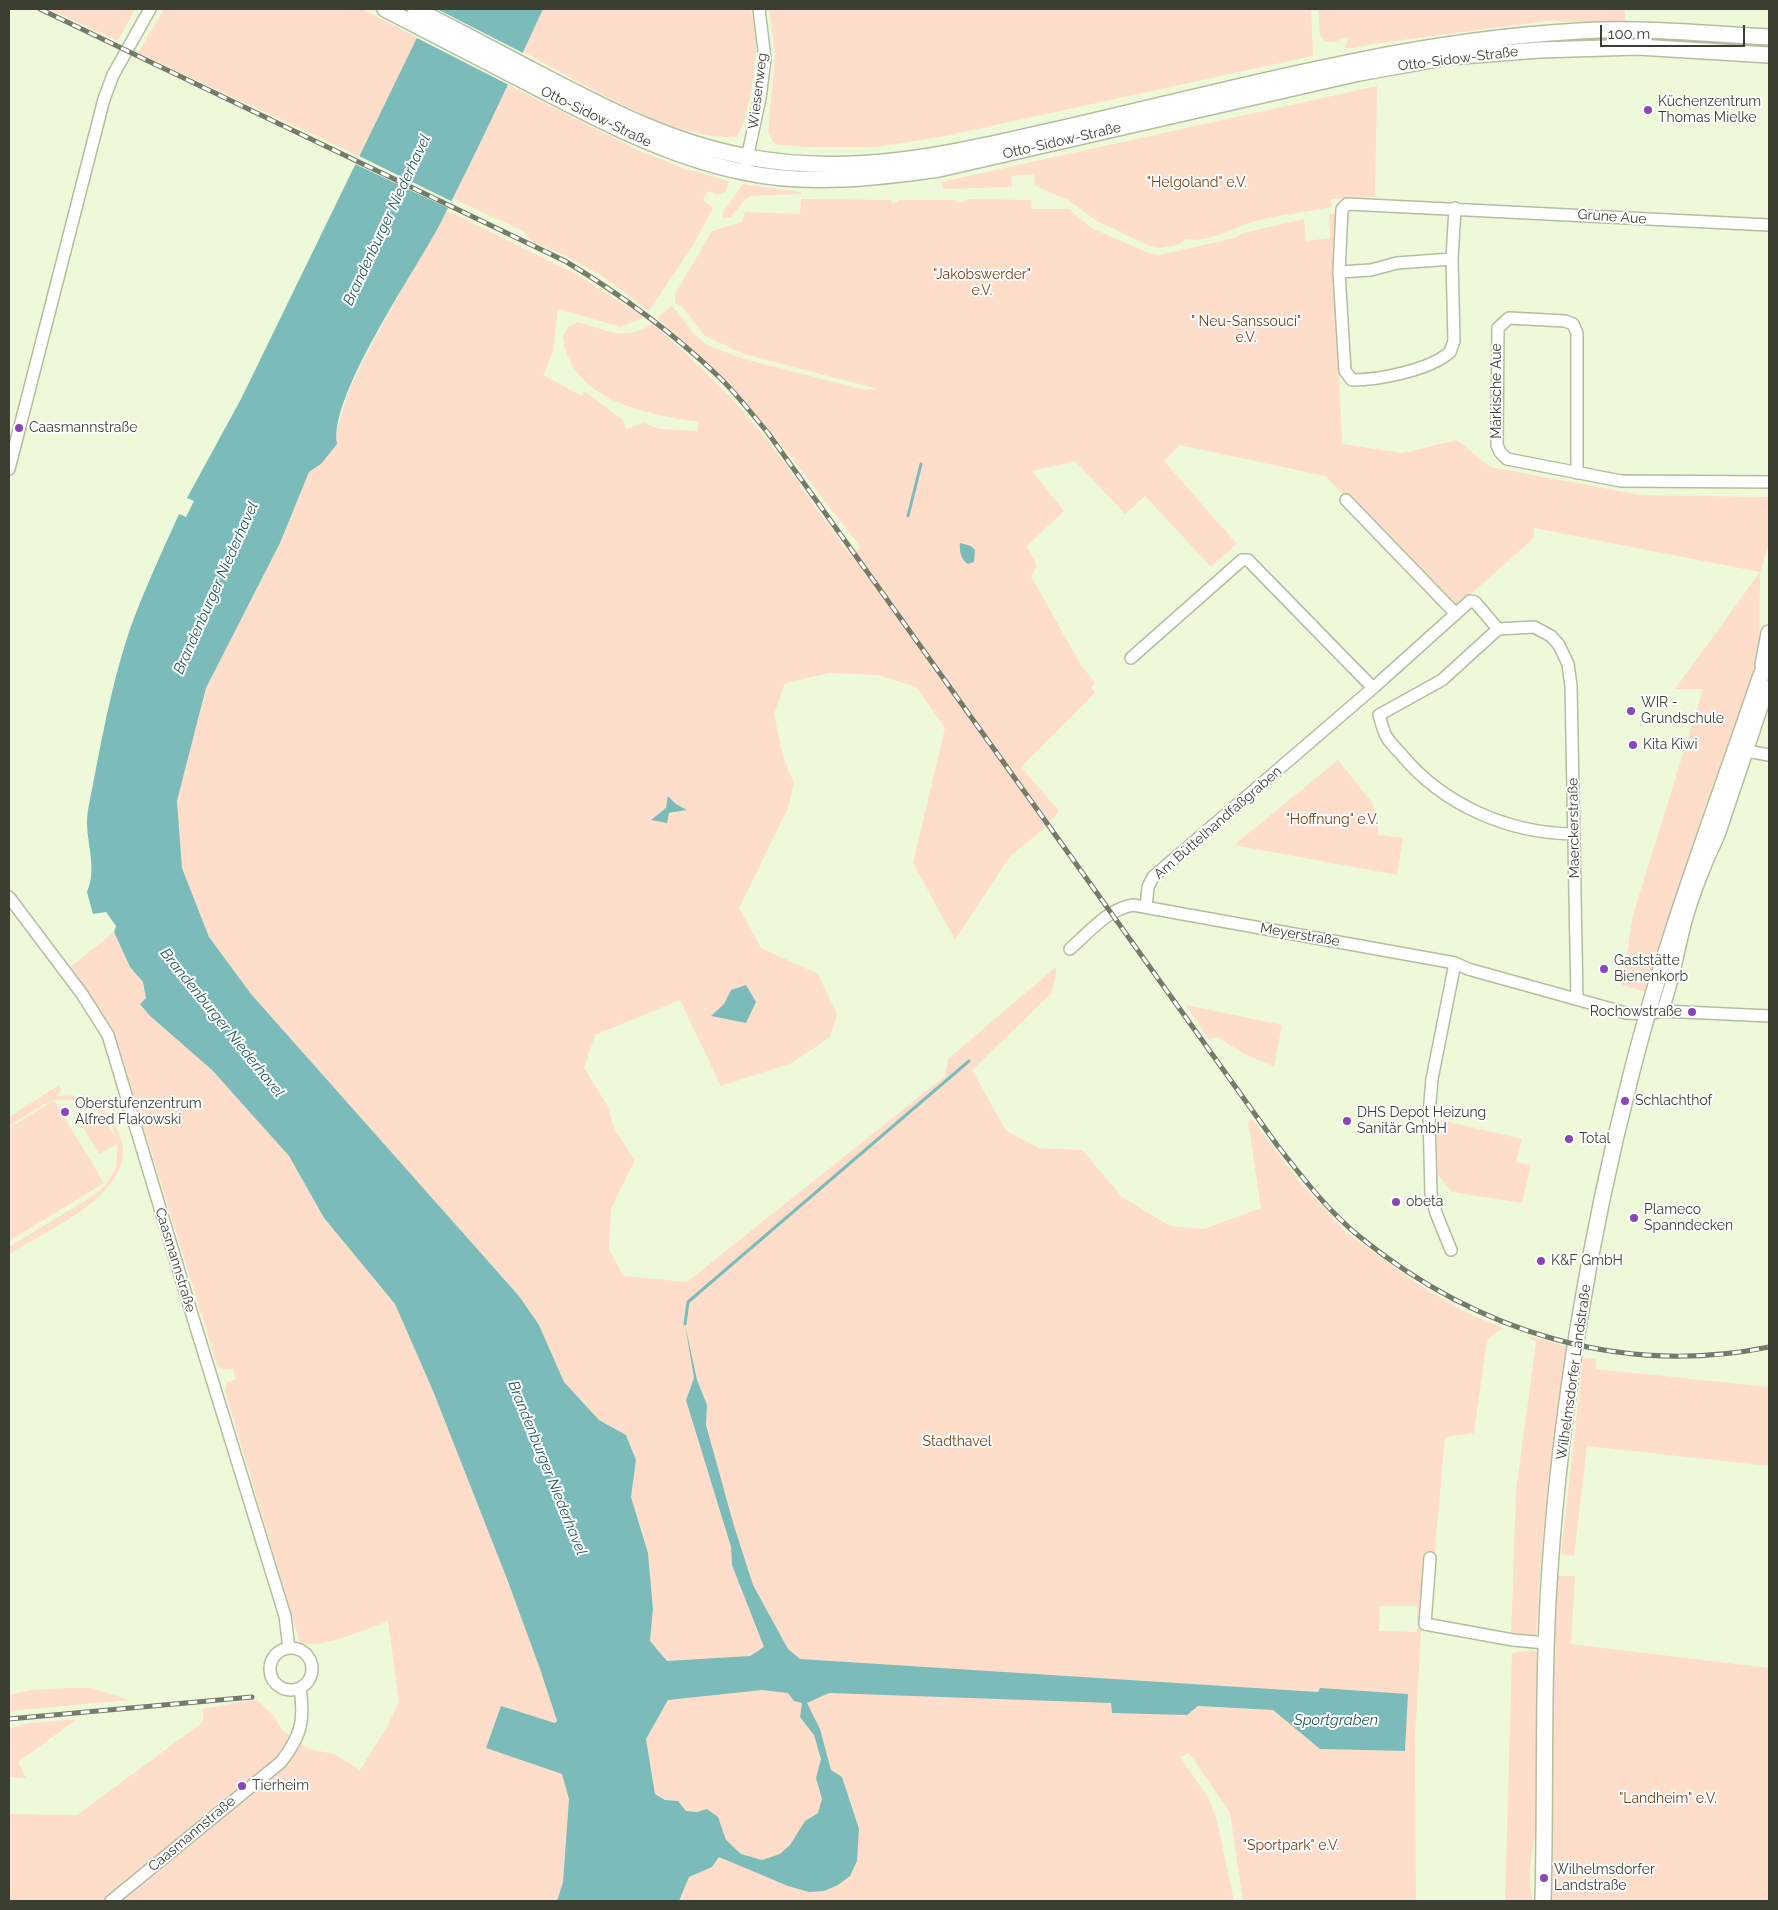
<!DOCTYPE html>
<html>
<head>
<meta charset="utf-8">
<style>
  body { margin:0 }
  #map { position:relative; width:1778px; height:1910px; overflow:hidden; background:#eef9da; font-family:Raleway,sans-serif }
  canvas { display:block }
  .frame { position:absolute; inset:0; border:10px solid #3a3f32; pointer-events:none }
  .scale { position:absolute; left:1600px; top:25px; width:145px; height:22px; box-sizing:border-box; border:2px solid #3a3f32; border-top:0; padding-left:6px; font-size:15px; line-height:18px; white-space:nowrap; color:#3a3f32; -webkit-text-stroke:4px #fff; paint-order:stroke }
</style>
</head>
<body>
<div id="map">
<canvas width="1778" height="1910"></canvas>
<div class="frame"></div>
<div class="scale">100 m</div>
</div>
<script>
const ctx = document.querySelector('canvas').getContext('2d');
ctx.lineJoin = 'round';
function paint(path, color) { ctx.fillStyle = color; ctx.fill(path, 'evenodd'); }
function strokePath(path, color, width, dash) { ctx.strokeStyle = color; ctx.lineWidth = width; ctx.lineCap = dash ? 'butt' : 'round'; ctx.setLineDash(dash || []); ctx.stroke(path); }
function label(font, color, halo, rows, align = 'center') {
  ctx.font = font + ' Raleway,sans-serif'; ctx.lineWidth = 4; ctx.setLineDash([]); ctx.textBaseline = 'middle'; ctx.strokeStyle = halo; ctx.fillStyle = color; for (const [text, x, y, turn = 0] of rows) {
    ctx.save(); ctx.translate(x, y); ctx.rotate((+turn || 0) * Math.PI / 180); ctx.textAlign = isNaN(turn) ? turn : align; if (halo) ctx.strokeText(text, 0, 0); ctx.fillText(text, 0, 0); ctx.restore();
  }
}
paint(new Path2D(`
  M49 9H135L118 41Z
  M164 9H362L418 38 359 156 138 53Z
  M543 9H751C753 20 756 32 756 43 757 61 748 125 736 137 670 140 582 82 523 52Z
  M769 9H1311L1313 56 940 137 877 147H804L775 144 768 133 775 54Z
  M1318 9H1625V23L1547 21 1387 42 1345 49 1348 37 1334 42 1325 41 1320 35Z
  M507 84 638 150 680 167 729 181 726 191 718 195 708 191 703 200 713 208 692 247 649 311 599 274 560 253 534 243 523 231 452 198Z
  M1377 86 1375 197 1331 199 1332 207C1305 212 1275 215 1249 223 1228 230 1208 243 1186 239L1178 245 1159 248 1147 245 1097 221 1068 200 1035 186 1034 174 1011 176 1012 187 943 189 941 182Z
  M743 184 801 192V194L751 196 744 200 731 217 723 218 722 214Z
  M801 199 891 200 893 204 900 200H955L959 203 970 199 1031 200 1032 209H1069L1090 227 1148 253 1159 255 1235 238 1243 233 1304 219 1306 241 1330 238 1329 214H1338L1335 268 1342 444 1402 453 1457 440 1490 467 1641 495 1769 497V544L1760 572 1759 660 1672 912 1648 993 1622 985 1633 915 1703 689H1675L1760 572 1534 528V538L1454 609 1325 476 1180 445 1164 461 1237 544 1211 567 1145 496 1125 514 1075 461 1032 471 1064 511 1027 546 1037 566 1031 576 1081 665 1095 683 1091 687 1095 693 1021 767 1059 811 1044 829 1010 856 955 940 913 863 945 728 916 687 878 675 829 673 785 683 774 714 783 757 794 783 788 808 739 908 761 948 818 974 837 1014 830 1037 792 1063 721 1086 680 1000 595 1035 584 1068 607 1105 615 1130 635 1160 611 1209 609 1250 624 1276 687 1282 945 1076 948 1059 1057 966 1052 993 972 1070 1006 1131 1039 1148 1082 1150 1122 1197 1170 1226 1204 1229 1261 1208 1248 1121 1252 1119 1299 1181 1347 1233 1415 1282 1461 1310 1503 1328 1487 1339 1474 1433 1445 1437 1429 1618 1421 1633 1415 1737 1416 1901H1243L1230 1813 1189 1753 1180 1757 1208 1797 1217 1820 1234 1901H9V1814L77 1815 203 1722V1709L256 1699 273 1715 283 1731 309 1749 334 1754 360 1770 388 1725 399 1702 388 1621C366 1629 322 1649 300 1643L225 1391 227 1382 236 1379 233 1369 223 1370 217 1365 116 1038 68 969 114 932 130 967 143 982 146 998 140 1004 212 1070 289 1156 324 1218 395 1304 433 1391 507 1579 540 1669 557 1721 486 1748 562 1774 655 1794 646 1739 667 1701 650 1641 653 1609 648 1553 631 1497 636 1460 626 1435 599 1420 564 1382 539 1325 519 1296 251 994 209 937 182 868 177 801 206 688 280 543 309 472 321 464 335 435 350 387 376 336 446 210 576 274 644 317 621 327 558 309 553 352 543 375 582 396 584 391 623 420 626 429 644 423 659 429 697 431 699 422C646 414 570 401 563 336L569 326 578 322C607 330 624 342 652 324 694 359 733 397 767 440 796 476 821 517 850 554L861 548C851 533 837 518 826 503 775 433 723 374 657 318L671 306 677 311 693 333 707 345 744 359 865 390 878 389 744 354 705 336 682 307 675 303V294L712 231 742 222 745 212 800 214ZM669 796 676 804 686 810 652 820 666 808ZM724 1004 746 1023 712 1016ZM1380 1606H1417V1632L1379 1631ZM1318 1692 1408 1694 1405 1751 1320 1749 1273 1710 1198 1706 1112 1713 1111 1703H1102Z
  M1338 760 1373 804 1379 835 1403 838 1397 875 1234 845Z
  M1186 1005 1282 1025 1274 1066 1248 1056 1217 1037 1209 1040Z
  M59 1085 62 1090 57 1096C76 1093 96 1101 108 1116 163 1182 52 1227 9 1254V1247L96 1194 105 1186 116 1167 118 1143 99 1154 81 1124 100 1113 116 1138C110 1109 81 1098 54 1100L104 1183 9 1241V1128L53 1101 44 1104 9 1126V1117Z
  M1436 1119 1522 1139 1516 1162 1531 1165 1522 1203 1452 1192 1438 1175Z
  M1526 1335 1572 1348C1549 1442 1542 1539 1536 1635L1511 1636 1516 1491 1536 1342Z
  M1583 1358 1596 1359V1369L1769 1387V1466L1587 1446 1574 1556 1561 1554Z
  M1557 1576H1575L1571 1644 1769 1668V1901H1550L1553 1644Z
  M1532 1650 1540 1655C1539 1706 1543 1763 1538 1813 1536 1843 1525 1871 1533 1901H1505L1512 1653Z
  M66 1688H91L130 1700 9 1711V1695L31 1690Z
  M77 1719 18 1762 26 1778 9 1777V1729L30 1723Z`), '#fedeca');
paint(new Path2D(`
  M431 9H543C510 81 476 153 440 224 416 270 328 397 337 444L321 464 309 472 280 543 206 688 177 801 182 868 209 937 251 994 519 1296 539 1325 564 1382 599 1420 626 1435 636 1460 631 1497 648 1553 653 1609 650 1641 667 1661 750 1656 764 1647 732 1565 731 1547 686 1400 694 1378 685 1324 697 1380 707 1405 706 1425 734 1526 753 1585 788 1649 800 1659 1318 1692 1320 1688 1408 1694 1405 1751 1320 1749 1273 1710 1198 1706 1187 1715 1112 1713 1111 1703 829 1693 807 1703 820 1729 831 1770 842 1777 859 1829 857 1861 850 1876 838 1885 824 1891 809 1892 788 1886 719 1857 712 1867 689 1877 679 1901H557L563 1882 569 1799 562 1774 486 1748 501 1706 555 1723 557 1721 540 1669 507 1579 433 1391 395 1304 324 1218 289 1156 212 1070 149 1015 140 1004 146 998 143 982 130 967 114 932 116 926 106 912 93 914 87 892C99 864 83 838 88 810 100 749 110 688 130 629 144 590 162 552 179 514L186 517 194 501 187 498 241 399ZM762 1690 788 1693 794 1701 802 1703 800 1717 814 1735 821 1759 816 1778 822 1799 818 1813 805 1821 790 1845 780 1854 762 1860 741 1854 726 1840 718 1817 707 1809 697 1812 686 1811 678 1801 665 1800 655 1794 646 1739 668 1700Z
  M960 543 971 546 975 550 974 562 968 564C961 560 959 550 960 543Z
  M668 796 676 804 687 810 669 813 667 823 651 820 666 808Z
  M746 985 756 1002 746 1023 711 1016 724 1004 731 990Z`), '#7bbcba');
paint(new Path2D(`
  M429 9H437L525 54 509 85 415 37Z
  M357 155 453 202 450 209 353 163Z`), '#eef9da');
strokePath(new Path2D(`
  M908 516 921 464
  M685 1324 688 1302 969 1061`), '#7bbcba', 3);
const minor = new Path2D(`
  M746 163 760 98 765 59 759 9
  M1455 208 1452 259 1454 341 1450 352C1430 370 1379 380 1352 380L1345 371 1339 272 1342 209 1347 204 1769 225
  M1339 272 1371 270 1397 263 1452 259
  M9 469 104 99 113 75 150 9
  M1577 473V333L1573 324 1565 321 1509 318 1498 328 1497 445 1500 452 1507 459 1621 481 1769 482
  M1346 500 1456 614
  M1131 658 1242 560H1248L1373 688 1470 601 1475 602 1498 629
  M1747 751 1769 755
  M1573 834C1508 833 1443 805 1401 754 1396 749 1390 743 1386 736 1383 730 1381 721 1379 715L1442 680 1498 629 1534 627 1551 636 1559 645 1568 664 1571 686 1577 999
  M9 897 82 994 108 1035 190 1308 285 1616 289 1648
  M1146 907 1148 887 1153 877 1373 688
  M1070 949C1089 932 1108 909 1133 905L1455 963 1468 969 1626 1013 1649 1014 1662 1011 1769 1016
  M1662 1011C1672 987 1676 962 1682 937 1689 905 1705 864 1719 835L1769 686
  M1451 1250 1436 1213 1431 1194 1429 1114 1432 1079 1455 963
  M1430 1558 1425 1624 1513 1640 1546 1643
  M270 1669a21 21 0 1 1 42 0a21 21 0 1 1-42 0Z
  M111 1901 281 1762C301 1736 305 1721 300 1688`);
const major = new Path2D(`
  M385 9C433 34 482 59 530 84 599 120 666 156 743 172 807 186 875 178 939 169L1359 73 1449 57 1539 50 1638 47 1769 55
  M415 9C455 29 494 50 534 71 603 107 670 143 748 157 859 178 961 151 1068 127 1164 105 1260 80 1356 61 1430 46 1505 35 1579 31 1643 27 1706 34 1769 37
  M1763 665 1769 633
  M1543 1901C1546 1790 1542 1679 1550 1568 1561 1407 1590 1235 1630 1079 1664 942 1715 811 1760 678L1769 657`);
strokePath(minor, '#b3bea0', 14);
strokePath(major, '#b3bea0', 18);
strokePath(minor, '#fff', 11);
strokePath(major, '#fff', 15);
const rail = new Path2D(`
  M40 9 565 261C620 294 671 331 718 376 736 393 752 414 768 433L1277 1145C1302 1177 1328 1211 1360 1237 1476 1331 1621 1377 1769 1347
  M9 1719 252 1697`);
strokePath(rail, '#747b68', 5);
strokePath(rail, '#fff', 3, [9]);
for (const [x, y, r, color] of [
  [1648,110,5,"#8a45b8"],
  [19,428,5,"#8a45b8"],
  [1631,711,5,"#8a45b8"],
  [1633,745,5,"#8a45b8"],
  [1604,969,5,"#8a45b8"],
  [1692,1012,5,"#8a45b8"],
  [1625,1101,5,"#8a45b8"],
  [65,1112,5,"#8a45b8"],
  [1347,1121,5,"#8a45b8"],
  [1569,1139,5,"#8a45b8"],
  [1396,1202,5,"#8a45b8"],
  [1634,1218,5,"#8a45b8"],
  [1541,1261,5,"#8a45b8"],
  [242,1786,5,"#8a45b8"],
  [1544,1878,5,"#8a45b8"]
]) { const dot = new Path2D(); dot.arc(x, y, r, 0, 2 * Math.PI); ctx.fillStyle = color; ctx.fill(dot); strokePath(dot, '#fff', 2); }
label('14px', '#3a3f32', '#fff', [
  ["Otto-Sidow-Straße",1458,59,-7],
  ["Wiesenweg",758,91,-83],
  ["Otto-Sidow-Straße",596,117,26],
  ["Otto-Sidow-Straße",1062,141,-13],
  ["Grüne Aue",1612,217,4],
  ["Märkische Aue",1497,391,-90],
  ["Am Büttelhandfaßgraben",1218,823,-41],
  ["Maerckerstraße",1574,828,-91],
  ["Meyerstraße",1300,935,10],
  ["Caasmannstraße",175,1260,73],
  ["Wilhelmsdorfer Landstraße",1574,1372,-82],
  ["Caasmannstraße",192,1834,-40]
]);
label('14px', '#3a3f32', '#fff', [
  ["Küchenzentrum",1658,102],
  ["Thomas Mielke",1658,118],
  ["Caasmannstraße",29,428],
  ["WIR -",1641,703],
  ["Grundschule",1641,719],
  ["Kita Kiwi",1643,745],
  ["Gaststätte",1614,961],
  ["Bienenkorb",1614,977],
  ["Rochowstraße",1682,1012,"right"],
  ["Schlachthof",1635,1101],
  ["Oberstufenzentrum",75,1104],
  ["Alfred Flakowski",75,1120],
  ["DHS Depot Heizung",1357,1113],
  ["Sanitär GmbH",1357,1129],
  ["Total",1579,1139],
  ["obeta",1406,1202],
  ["Plameco",1644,1210],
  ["Spanndecken",1644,1226],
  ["K&F GmbH",1551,1261],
  ["Tierheim",252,1786],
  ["Wilhelmsdorfer",1554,1870],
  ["Landstraße",1554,1886]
], 'left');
label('14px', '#7a4115', '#fff', [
  ["\"Helgoland\" e.V.",1197,183],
  ["\"Jakobswerder\"",982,275],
  ["e.V.",982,291],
  ["\" Neu-Sanssouci\"",1246,322],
  ["e.V.",1246,338],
  ["\"Hoffnung\" e.V.",1332,820],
  ["Stadthavel",957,1442],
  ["\"Landheim\" e.V.",1668,1799],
  ["\"Sportpark\" e.V.",1291,1846]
]);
label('italic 15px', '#225a59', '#fff', [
  ["Brandenburger Niederhavel",387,220,-65],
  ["Brandenburger Niederhavel",216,588,-66],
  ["Brandenburger Niederhavel",222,1023,51],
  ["Brandenburger Niederhavel",547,1468,68],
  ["Sportgraben",1336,1720]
]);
</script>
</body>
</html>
